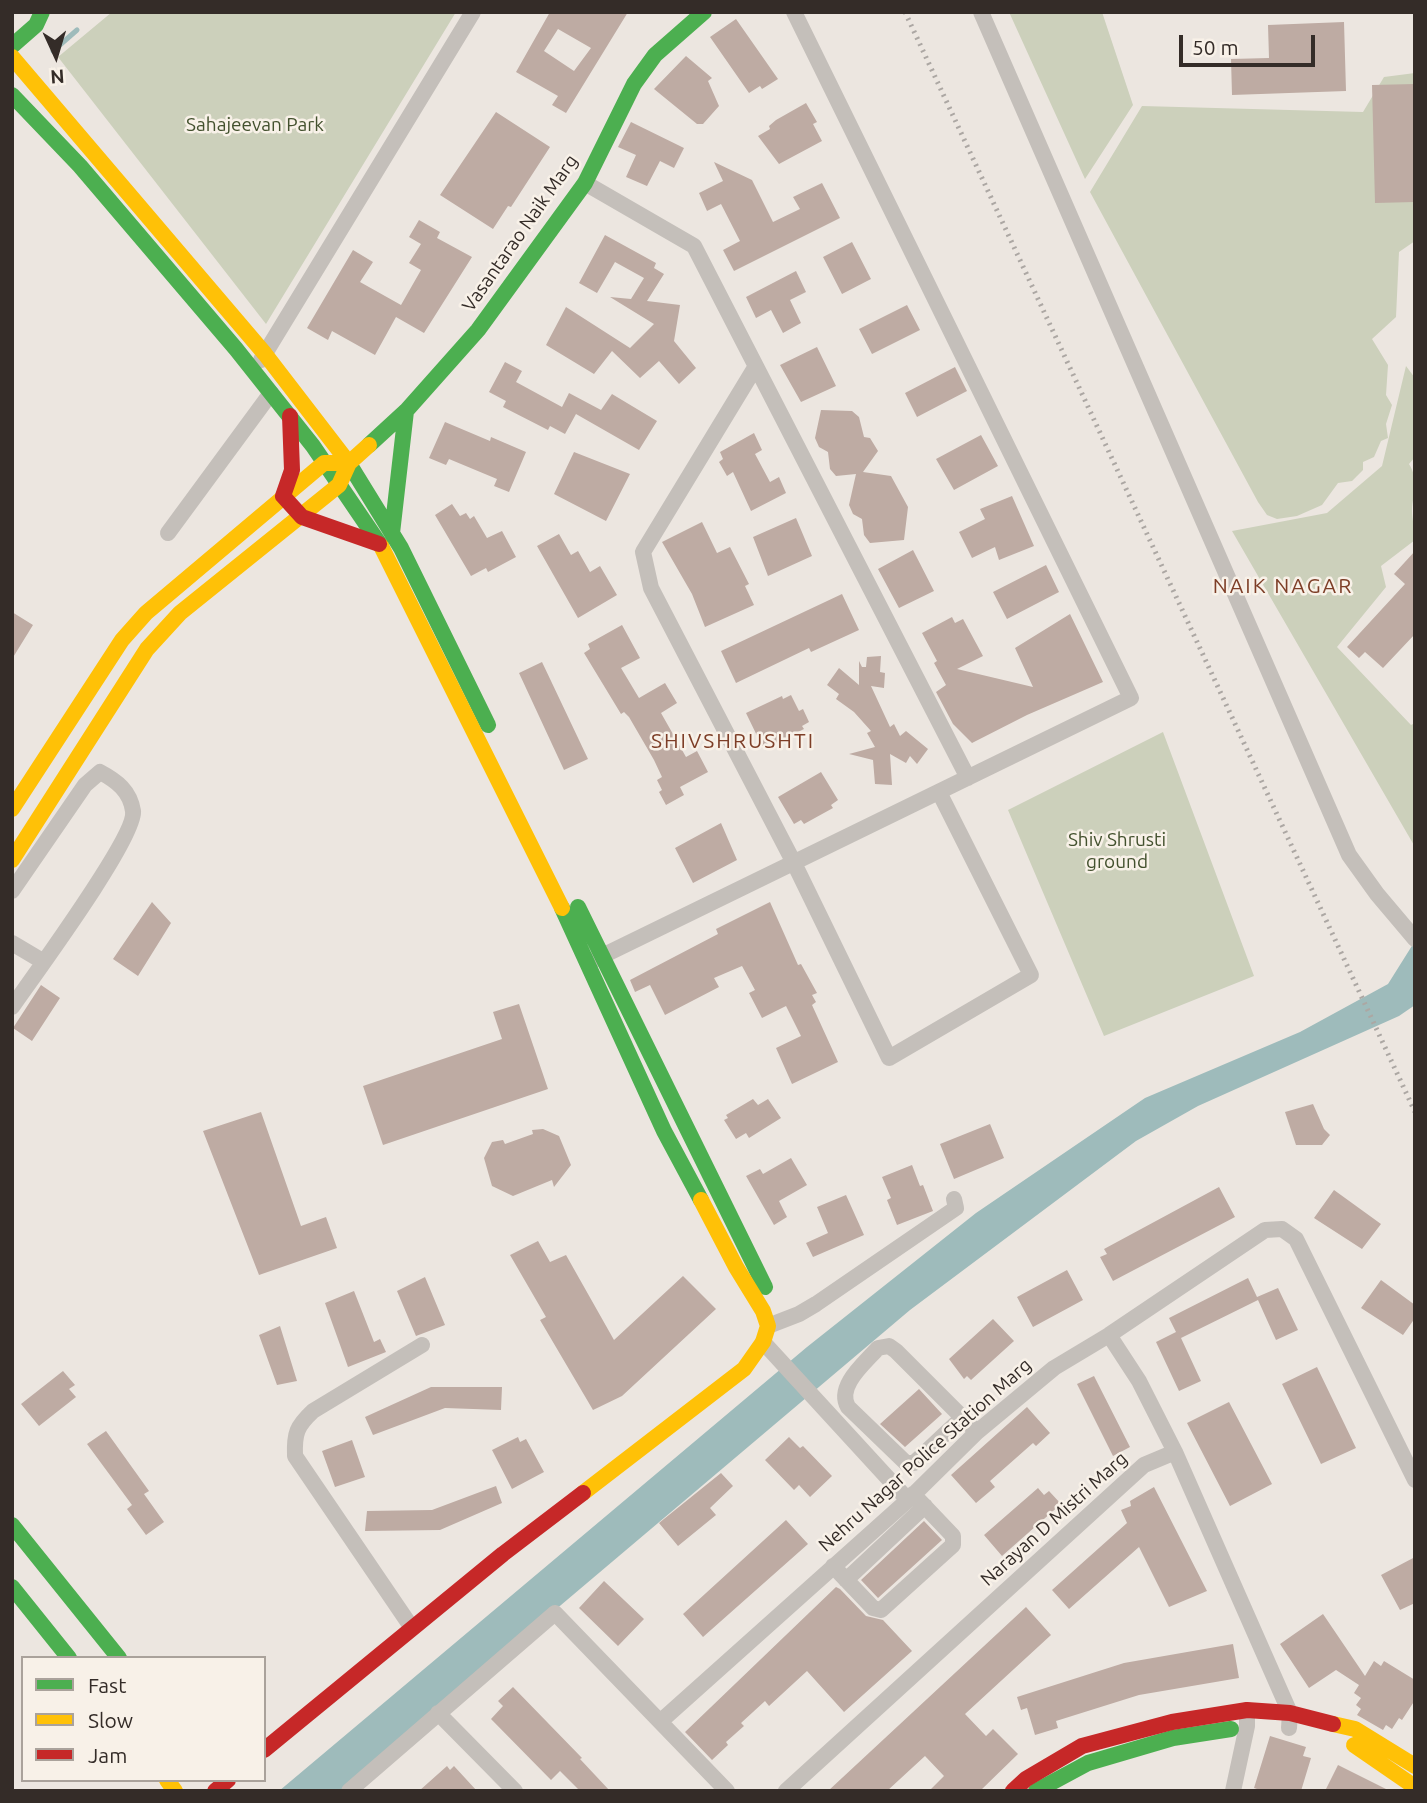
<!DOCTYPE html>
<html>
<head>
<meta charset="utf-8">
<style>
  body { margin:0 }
  #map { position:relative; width:1427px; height:1803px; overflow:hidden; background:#ece6e0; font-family:Ubuntu,sans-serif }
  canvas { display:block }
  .frame { position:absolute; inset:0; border:14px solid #342c28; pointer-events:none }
  .legend { position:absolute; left:21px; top:1656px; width:245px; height:126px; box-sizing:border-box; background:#f8f1e8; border:2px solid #aaa29b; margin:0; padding:9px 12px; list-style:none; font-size:21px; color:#342c28 }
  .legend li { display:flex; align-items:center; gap:14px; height:35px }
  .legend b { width:35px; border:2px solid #aaa29b }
  .north { position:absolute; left:21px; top:21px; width:70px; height:70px; -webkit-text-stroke:5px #f8f1e8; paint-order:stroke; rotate:176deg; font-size:19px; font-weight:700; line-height:28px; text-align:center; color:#342c28 }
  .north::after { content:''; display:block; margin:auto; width:24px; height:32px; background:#342c28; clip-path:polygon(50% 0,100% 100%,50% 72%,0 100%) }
  .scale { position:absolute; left:1179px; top:35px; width:136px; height:32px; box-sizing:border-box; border:4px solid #342c28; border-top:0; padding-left:9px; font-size:21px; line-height:24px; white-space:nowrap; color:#342c28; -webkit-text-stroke:5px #f8f1e8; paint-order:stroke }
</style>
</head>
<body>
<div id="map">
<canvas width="1427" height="1803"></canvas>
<div class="frame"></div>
<ul class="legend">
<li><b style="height:9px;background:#4caf50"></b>Fast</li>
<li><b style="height:9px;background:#ffc107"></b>Slow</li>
<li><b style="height:9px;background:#c62828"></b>Jam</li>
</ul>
<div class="north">N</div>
<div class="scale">50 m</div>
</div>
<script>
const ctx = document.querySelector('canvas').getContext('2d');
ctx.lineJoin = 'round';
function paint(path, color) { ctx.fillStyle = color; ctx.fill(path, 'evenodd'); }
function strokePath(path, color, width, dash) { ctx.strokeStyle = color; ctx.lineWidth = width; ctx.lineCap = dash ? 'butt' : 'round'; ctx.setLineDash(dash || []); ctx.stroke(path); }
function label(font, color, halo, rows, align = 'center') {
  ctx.font = font + ' Ubuntu,sans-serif'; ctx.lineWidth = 5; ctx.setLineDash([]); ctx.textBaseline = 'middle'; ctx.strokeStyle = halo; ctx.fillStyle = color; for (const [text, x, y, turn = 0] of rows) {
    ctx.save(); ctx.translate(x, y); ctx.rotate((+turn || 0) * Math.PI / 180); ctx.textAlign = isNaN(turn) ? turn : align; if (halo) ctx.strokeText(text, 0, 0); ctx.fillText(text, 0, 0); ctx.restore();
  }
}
paint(new Path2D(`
  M112 12H456L266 324 58 57Z
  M1009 12H1102L1133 105 1085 179Z
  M1415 73V241L1399 252 1396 317 1372 339 1388 365 1386 395 1392 405 1386 424 1388 438 1381 441 1374 457 1363 462V470L1352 481 1338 483 1322 505 1297 516 1277 519 1267 515 1258 502 1090 192 1142 106 1363 112 1384 77Z
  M1406 366 1415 378V457L1409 464C1420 482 1413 492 1412 510 1412 519 1415 530 1415 540L1381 566 1386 587 1337 647 1411 725 1415 723V847L1232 531 1327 513 1382 466Z
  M1163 732 1254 976 1104 1036 1008 810Z`), '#ccd0bb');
paint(new Path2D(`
  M1415 941V1005L1399 1016 1198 1106 1136 1141 910 1310 341 1791H279L807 1347 976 1213 1145 1098 1300 1032 1388 984Z`), '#9ebbbb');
strokePath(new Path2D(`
  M53 51 77 30`), '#9ebbbb', 5);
paint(new Path2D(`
  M550 12H628L566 113 552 105 558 96 516 72ZM558 29 591 48 574 71 544 51Z
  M736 19 778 79 762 89 760 86 749 93 710 37Z
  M1344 22 1346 91 1232 95 1231 59 1269 58 1268 25Z
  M686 56 712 78 708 81 719 106 703 124H697L654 89Z
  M1415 84V202L1375 203 1372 85Z
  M806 103 817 122 813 124 822 141 779 164 758 136 770 129 769 126 776 120Z
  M496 112 550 147 511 207 508 206 493 229 440 195Z
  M631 122 684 148 674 168 660 161 647 186 626 177 636 155 618 147Z
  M714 162 752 180 773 222 800 209 793 197 822 183 840 218 734 271 723 250 740 241 721 204 707 211 699 193 723 181Z
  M419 220 440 232 437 238 472 257 424 333 396 317 375 355 332 331 328 340 307 328 353 250 373 262 360 282 401 305 421 270 409 263 421 244 409 237Z
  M605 235 656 263 654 268 664 274 647 301 680 305 674 341 696 368 679 384 659 361 640 378 612 351 594 374 546 345 566 307 630 348 654 324 610 297 631 299 644 278 615 262 597 293 579 283Z
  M852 242 871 279 842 294 823 257Z
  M796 271 806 292 790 300 801 323 783 333 771 310 756 318 746 297Z
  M907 305 920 330 872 354 859 329Z
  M817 347 836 386 801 402 780 365Z
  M505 362 522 371 516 382 562 407 569 393 601 410 612 394 657 421 639 450 576 414 565 434 550 426 548 430 503 407 506 401 489 392Z
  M955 367 967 391 917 417 905 393Z
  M821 410 852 411 859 417 864 437 870 438 878 451 863 472 891 476 908 507 904 540 870 543 864 535 862 519 853 514 849 505 856 474 836 476 830 469 828 452 819 447 815 438Z
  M445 422 490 441 491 437 526 452 509 492 494 486 497 479 449 459 446 465 429 458Z
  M754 433 762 450 755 454 770 482 779 477 786 493 751 511 733 472 727 476 719 462 723 459 720 452Z
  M981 435 998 466 954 490 936 459Z
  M574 452 630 474 606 521 554 494Z
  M1012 496 1034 546 999 560 995 547 972 558 959 532 985 519 980 509Z
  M452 504 460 516 466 513 470 519 474 516 487 538 502 531 516 557 488 572 486 568 471 576 435 515Z
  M796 518 812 556 768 576 753 537Z
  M702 522 717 553 730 547 749 584 745 586 754 605 705 627 692 594 662 542Z
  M559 534 571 555 578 551 590 572 600 566 617 595 578 618 537 546Z
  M913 550 934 591 899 608 878 569Z
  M1415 551V634L1383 668 1365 652 1359 658 1347 647 1405 584 1394 574Z
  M1046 565 1059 592 1007 619 993 592Z
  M842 594 859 630 811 652 809 648 736 683 721 651Z
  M12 612 33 625 12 659Z
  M1070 614 1103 682 1027 715 972 743 953 724 936 692 946 685 934 663 937 661 922 633 952 617 955 623 963 619 983 656 957 669 1033 687 1015 648Z
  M622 625 640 658 621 668 639 698 665 683 677 703 661 713 686 757 697 751 708 772 680 787 684 795 666 805 659 792 662 790 657 780 662 777 654 760 629 717 624 712 621 714 584 653 590 649 588 644Z
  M881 656 880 672 885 673 884 688 871 686 890 727 894 724 900 736 906 731 928 749 917 764 910 756 906 763 890 754 892 785 875 784 873 760 849 754 875 747 867 733 871 731 854 712 836 699 839 694 827 685 839 668 859 685V661L862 667H866L867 657Z
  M542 662 588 759 564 770 519 673Z
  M791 695 799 711 803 709 809 722 802 726 804 729 772 745 770 742 762 746 746 713 782 696 783 699Z
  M821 772 838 800 831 805 833 808 804 824 801 820 794 824 778 797Z
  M721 823 737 860 693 883 675 848Z
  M152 902 171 923 138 976 113 959Z
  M770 902 798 965 801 964 817 993 812 995 816 1002 812 1005 838 1062 792 1084 776 1048 801 1036 786 1006 762 1018 749 993 755 990 742 966 714 978 719 987 665 1015 650 985 635 992 630 980 718 934 716 929Z
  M41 985 60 998 32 1041 13 1028Z
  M519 1004 548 1089 383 1145 363 1086 502 1039 493 1012Z
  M753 1099 758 1105 768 1099 781 1118 749 1138 746 1133 736 1139 724 1120 728 1118 726 1115Z
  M1313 1104 1324 1129 1330 1135 1322 1145H1296L1285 1112Z
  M261 1112 301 1226 326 1217 337 1248 259 1275 203 1131Z
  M990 1124 1004 1158 954 1179 940 1144Z
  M543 1129 559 1136 571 1165 554 1187 552 1180 513 1196 492 1186 484 1158 492 1142 503 1140 505 1144 533 1134 532 1130Z
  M791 1158 807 1185 779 1201 787 1217 774 1225 746 1176 760 1169 763 1174Z
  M912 1165 920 1186 923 1185 933 1211 897 1225 887 1200 891 1198 882 1177Z
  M1219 1187 1235 1217 1113 1281 1100 1257 1107 1254 1104 1249Z
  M1334 1190 1381 1224 1362 1249 1314 1218Z
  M846 1195 864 1235 813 1257 806 1243 828 1233 817 1207Z
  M538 1241 550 1262 566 1255 614 1340 683 1276 716 1309 622 1396 593 1410 540 1320 546 1317 510 1255Z
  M1067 1270 1083 1300 1033 1327 1017 1297Z
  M425 1277 445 1325 416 1336 397 1291Z
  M1248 1278 1257 1297 1278 1288 1298 1330 1276 1340 1258 1300 1181 1338 1201 1381 1179 1391 1156 1342 1176 1332 1169 1318Z
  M1381 1280 1415 1305V1318L1403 1335 1361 1308Z
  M354 1291 374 1342 380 1339 386 1352 348 1367 325 1303Z
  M993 1319 1014 1341 971 1380 967 1376 964 1379 949 1359Z
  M280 1326 297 1381 277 1385 259 1335Z
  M1317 1367 1356 1448 1321 1464 1282 1384Z
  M63 1371 75 1385 69 1389 76 1397 39 1426 21 1404Z
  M1094 1376 1130 1447 1113 1456 1077 1384Z
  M431 1387H502L501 1410 445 1408 373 1435 365 1417Z
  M919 1389 942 1414 905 1447 880 1424Z
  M1229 1402 1272 1484 1230 1506 1187 1423Z
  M1027 1407 1050 1433 1036 1446 1033 1443 990 1481 995 1487 976 1503 951 1475Z
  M106 1431 149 1491 144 1494 164 1522 146 1535 127 1509 132 1505 87 1444Z
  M518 1437 520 1442 526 1439 544 1472 512 1489 492 1450Z
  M789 1437 800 1448 803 1446 832 1476 810 1497 799 1485 794 1490 765 1460Z
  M352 1440 365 1477 335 1487 322 1451Z
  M721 1473 733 1486 710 1508 716 1515 678 1546 659 1523Z
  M496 1486 502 1503 440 1530 365 1531 367 1511 432 1510Z
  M1154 1487 1207 1591 1169 1607 1139 1547 1069 1609 1052 1590 1127 1523 1121 1510 1131 1506 1130 1501Z
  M1038 1488 1044 1495 1049 1491 1061 1504 1002 1556 984 1535Z
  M786 1520 808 1544 703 1637 683 1614Z
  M924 1521 942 1540 878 1598 861 1580Z
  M1415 1557V1603L1400 1610 1381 1575Z
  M604 1581 644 1619 618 1646 579 1608Z
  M836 1587 840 1589 866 1616 883 1620 912 1651 844 1712 807 1671 769 1706 765 1701 741 1723 744 1726 726 1742 728 1745 712 1760 685 1732Z
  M1026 1607 1051 1635 965 1714 986 1736 993 1729 1018 1754 980 1791H929L944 1776 925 1756 887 1791H828Z
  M1323 1614 1365 1676 1374 1661 1381 1666 1384 1661 1415 1680V1700L1402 1720 1399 1718 1392 1729 1386 1725 1383 1730 1357 1715 1361 1709 1356 1705 1361 1698 1354 1693 1359 1685 1336 1670 1309 1688 1280 1644Z
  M1233 1644 1239 1678 1139 1695 1056 1721 1058 1728 1035 1735 1027 1708 1021 1710 1017 1697 1124 1663Z
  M513 1687 582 1758 580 1759 610 1791H580L560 1771 551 1780 491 1719 503 1706 498 1701Z
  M1270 1736 1306 1747 1303 1756 1311 1758 1301 1791H1263L1254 1788Z
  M1338 1765 1390 1791H1325Z
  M447 1766 450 1770 454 1766 477 1791H419Z`), '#beaba3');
strokePath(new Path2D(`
  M981 12 1349 855 1377 894 1415 939
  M585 183 694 246 968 778
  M261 360 473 12
  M756 366 643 552 651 588 794 863 889 1058 1031 975 939 792
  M168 533 271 393
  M12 891 85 785 100 772C117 781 130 791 133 811 137 836 32 978 12 1007
  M12 943 44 962
  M594 960 1131 698 794 12
  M768 1326 799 1314 816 1304 956 1208 954 1199
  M1109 1335 1139 1381 1175 1452
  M763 1342 908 1500
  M963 1417 914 1463H906L848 1407C836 1386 865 1363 878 1348L889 1346 896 1351 977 1432
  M833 1566 873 1608 881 1610 953 1545V1536L913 1494
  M846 1580 925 1506
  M412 1628 295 1456C294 1433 297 1426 313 1411L422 1345
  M438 1713 515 1791
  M661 1721 908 1500 977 1432 1054 1368 1109 1335 1265 1230 1282 1229 1296 1239 1415 1480
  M349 1791 555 1613 727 1791
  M786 1791 1144 1465 1175 1452 1290 1713 1289 1728
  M1233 1791 1247 1726V1710`), '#c4bfba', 16);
strokePath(new Path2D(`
  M12 46 36 25 42 12
  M12 95 80 166 236 349 313 446 381 546
  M369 445 406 411 478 330 585 183 634 84 655 55 704 12
  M348 462 401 548 488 725
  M392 533 406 411
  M578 907 765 1287
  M562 908 664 1131 701 1200
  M12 1525 119 1658
  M12 1587 69 1658
  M1036 1791 1088 1763 1173 1738 1231 1729`), '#4caf50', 16);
strokePath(new Path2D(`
  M12 57 265 354 348 462
  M381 546 562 908
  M12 809 122 640 146 613 324 463H337
  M12 860 147 649 180 613 339 485 349 463 369 445
  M583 1493 744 1369 763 1342 768 1326 763 1311 736 1267 701 1200
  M1333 1724 1355 1729 1415 1766
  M1354 1745 1415 1787
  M167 1780 175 1791`), '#ffc107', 16);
strokePath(new Path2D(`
  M290 416 292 470 283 496 302 517 379 544
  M264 1750 503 1554 583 1493
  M215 1791 228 1780
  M1013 1791 1026 1779 1082 1746 1172 1722 1247 1710 1290 1713 1333 1724`), '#c62828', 16);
strokePath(new Path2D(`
  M905 12 1415 1112`), '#aca7a3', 5, [2, 5]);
label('19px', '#43512e', '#f8f1e8', [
  ["Sahajeevan Park",255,125],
  ["Shiv Shrusti",1117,840],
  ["ground",1117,862]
]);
label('19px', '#342c28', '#f8f1e8', [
  ["Vasantarao Naik Marg",520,233,-55],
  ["Nehru Nagar Police Station Marg",925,1455,-42],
  ["Narayan D Mistri Marg",1054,1519,-42]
]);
ctx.letterSpacing = '2px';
label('21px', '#7d3e27', '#f8f1e8', [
  ["NAIK NAGAR",1283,586],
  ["SHIVSHRUSHTI",733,741]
]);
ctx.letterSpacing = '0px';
</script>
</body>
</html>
